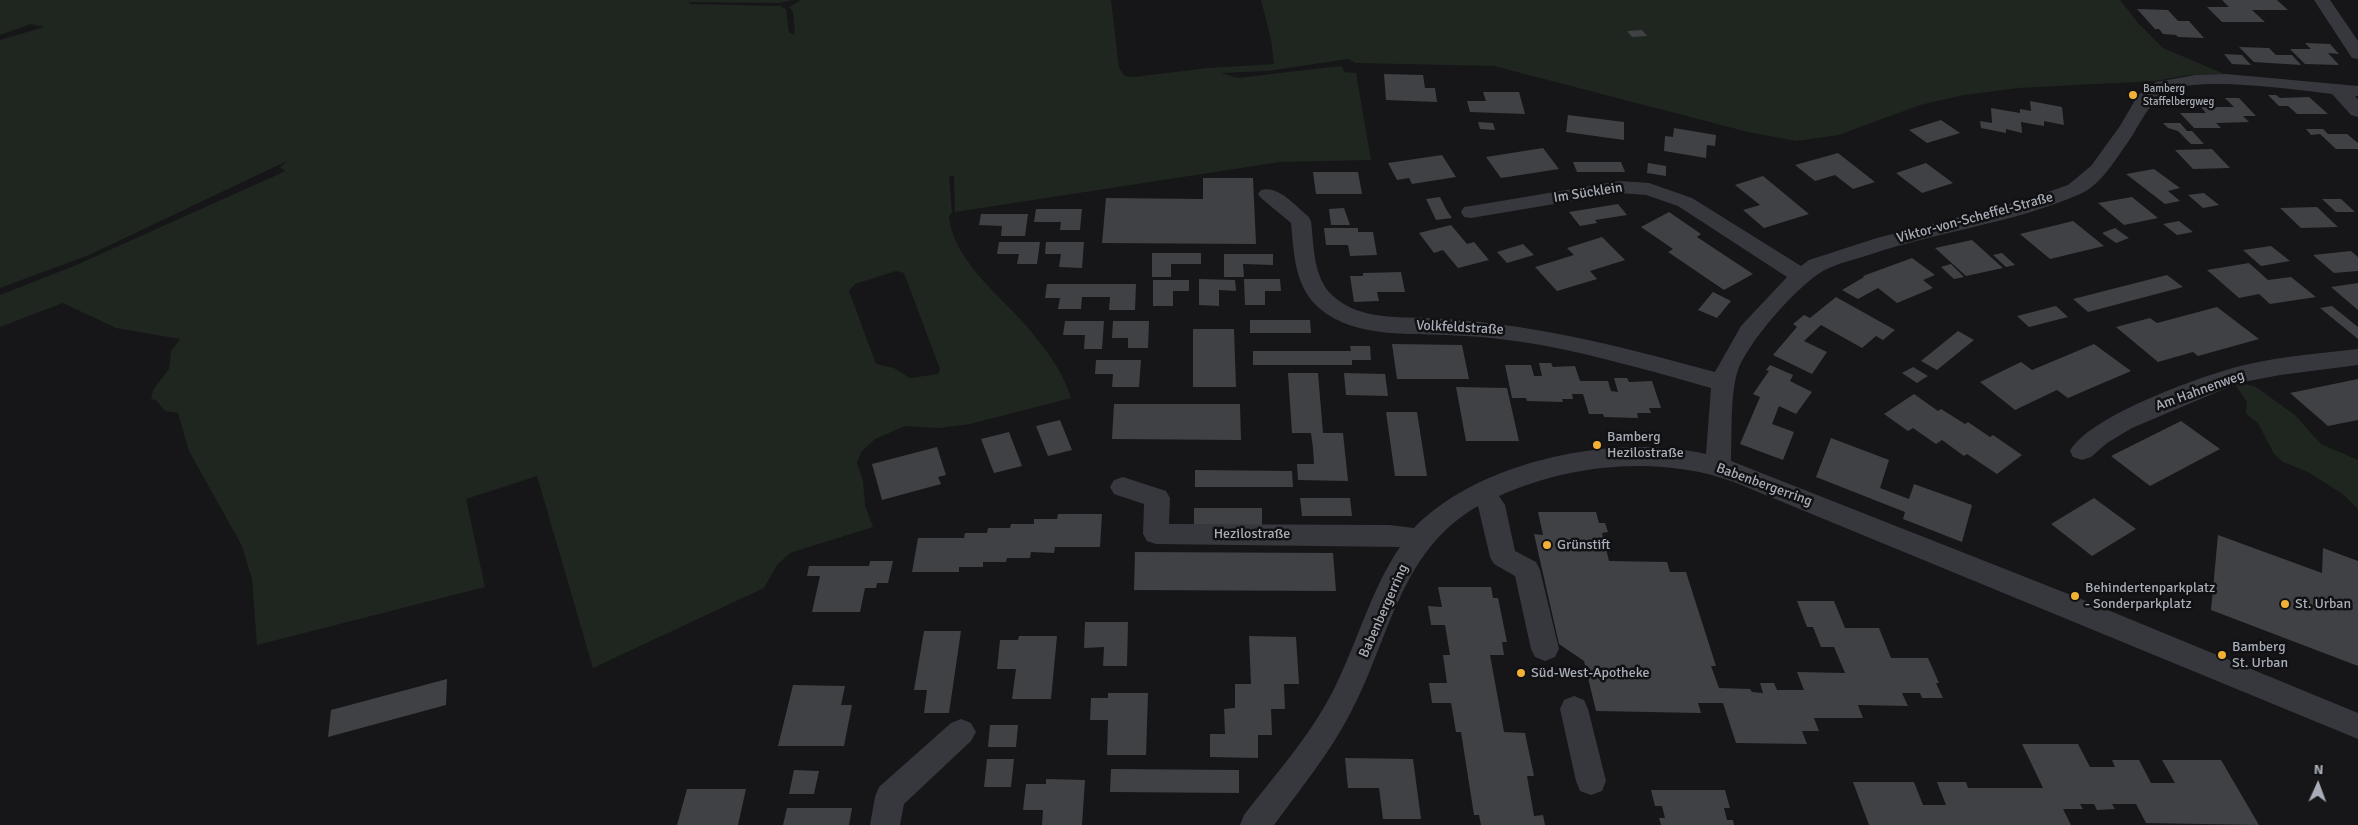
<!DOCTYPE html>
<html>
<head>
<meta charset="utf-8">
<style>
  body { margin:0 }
  #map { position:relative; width:2358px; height:825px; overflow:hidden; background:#161618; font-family:Signika,sans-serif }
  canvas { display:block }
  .north { position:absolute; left:2293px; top:760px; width:50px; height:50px; -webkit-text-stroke:4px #111113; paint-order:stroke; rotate:2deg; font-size:14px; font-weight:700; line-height:20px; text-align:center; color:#a8adb8 }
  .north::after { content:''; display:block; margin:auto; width:18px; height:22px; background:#a8adb8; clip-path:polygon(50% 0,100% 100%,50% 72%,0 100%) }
</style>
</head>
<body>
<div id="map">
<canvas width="2358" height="825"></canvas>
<div class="north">N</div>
</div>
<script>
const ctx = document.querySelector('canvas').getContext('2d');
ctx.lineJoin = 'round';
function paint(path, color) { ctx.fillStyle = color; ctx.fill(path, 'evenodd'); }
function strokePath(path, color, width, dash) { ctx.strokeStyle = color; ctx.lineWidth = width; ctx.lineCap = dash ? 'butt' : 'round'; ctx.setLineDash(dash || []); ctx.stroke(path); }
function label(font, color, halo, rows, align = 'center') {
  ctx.font = font + ' Signika,sans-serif'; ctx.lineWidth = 5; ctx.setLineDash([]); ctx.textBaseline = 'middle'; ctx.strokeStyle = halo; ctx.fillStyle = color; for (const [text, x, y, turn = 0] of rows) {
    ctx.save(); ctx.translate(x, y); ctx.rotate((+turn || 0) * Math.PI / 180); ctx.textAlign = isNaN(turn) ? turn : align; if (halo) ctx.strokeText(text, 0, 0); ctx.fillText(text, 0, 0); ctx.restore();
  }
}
paint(new Path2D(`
  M0 0H793L779 3 689 2 690 4 780 6 786 9 789 32 795 35 793 12 789 7 800 1 798 0H1111L1119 68 1125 76 1134 77 1208 68 1274 64 1271 39 1261 0H2120L2139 24 2163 48 2224 74 2189 75 2156 81 2018 88 1964 95 1920 105 1839 135 1796 141 1748 132 1494 66 1356 63 1348 59 1267 71 1221 73 1238 78 1339 66 1343 67 1344 72 1356 73 1371 160 1280 162 955 212 954 176H949L952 213 949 216C952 256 994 291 1019 318 1040 341 1062 368 1071 398L970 424 939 428 905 426 875 439 861 452 857 463 863 481 865 505 873 527 790 553 777 565 764 588 593 668 537 476 466 499 485 587 257 645 252 579 242 546 189 451 178 413 165 411 156 400 151 399 153 390 169 369 171 351 180 339 116 328 63 303 0 327V295L74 266 279 174 285 171 280 167 287 161 89 255 0 288V40L44 27 31 24 0 35ZM896 271 904 273 940 369 938 374 910 378 894 368 876 364 849 291 855 284Z
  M2238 382 2256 387 2295 415 2321 444 2358 460V509L2344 495 2308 472 2283 462 2274 454 2258 423 2246 414 2247 402 2236 386Z`), '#1e261f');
paint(new Path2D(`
  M2222 0H2277L2288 10H2252L2265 22H2222L2207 7H2229Z
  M2137 9 2168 10 2178 21H2189L2204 38 2178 37 2176 35 2163 34 2159 29H2155Z
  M1642 30 1647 36 1632 37 1627 31Z
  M2305 43 2330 44 2339 54 2328 53 2339 65 2305 64 2290 49H2311Z
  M2239 47 2269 48 2276 55H2292L2301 65 2254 62Z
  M2224 54 2242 55 2251 65 2232 64Z
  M1384 74 1423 75 1425 88H1435L1437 102 1386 100Z
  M1483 92H1519L1525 114 1470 112 1467 101H1486Z
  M2268 95H2276L2280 98 2309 97 2328 114H2297L2288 106H2279Z
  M2225 98H2239L2256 116H2243L2249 122 2216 123 2221 128H2194L2180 113H2206L2201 107H2234Z
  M2030 101 2062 107 2064 125 2044 121V126L2021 122 2022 133 2006 129V133L1981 128 1980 121 1992 123 1991 108 2020 113V109L2031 111Z
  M1568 115 1624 122V140L1566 132Z
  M1941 120 1960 133 1927 143 1909 130Z
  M1478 122 1493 123 1495 130 1480 129Z
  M2163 123H2180L2187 131H2192L2204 144H2191L2178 131 2168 128Z
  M1674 128 1716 135 1715 146 1707 145 1706 158 1664 151 1665 136 1673 137Z
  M2306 129H2323L2328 134H2347L2358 143V149H2336L2320 134 2311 135Z
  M1543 148 1559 169 1501 178 1486 157Z
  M2212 149 2230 168 2193 169 2175 150Z
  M1838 153 1875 182 1853 189 1835 175 1815 181 1795 165Z
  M1442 155 1456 177 1412 184 1409 178 1397 180 1388 163Z
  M1573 162H1621L1625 172H1577Z
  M1648 163 1666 166V176L1647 173Z
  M1926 163 1953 183 1922 193 1896 173Z
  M2154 169 2180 188 2168 191 2180 201 2165 204 2126 174Z
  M1313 172H1358L1362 194H1316Z
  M1763 176 1809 214 1764 228 1743 210 1760 205 1735 185Z
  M1203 178H1253L1256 244 1102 243 1106 198 1203 199Z
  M2204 193 2219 205 2203 208 2188 195Z
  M1440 197 1446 209 1452 218 1436 220 1426 199Z
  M2132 197 2158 218 2124 225 2098 203Z
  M2322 199H2341L2355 212H2336Z
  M1618 204 1627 215 1595 220 1597 223 1580 226 1569 212Z
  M2317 207 2338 227 2301 228 2280 208Z
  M1344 208 1350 225H1331L1329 209Z
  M1036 209H1082L1080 230H1060L1061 222H1034Z
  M1669 212 1701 234 1697 237 1753 274 1724 290 1668 252 1673 249 1641 227Z
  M981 214H1028L1025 236H1001L1002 226 979 225Z
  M2073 221 2104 246 2050 259 2020 234Z
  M2179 221 2193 232 2177 235 2163 224Z
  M1451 225 1467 244 1474 242 1489 260 1458 268 1443 250 1434 253 1419 233Z
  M1324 228H1358V232H1373L1377 255 1350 256 1348 245H1326Z
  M2115 228 2129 238 2116 243 2102 233Z
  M1602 237 1625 260 1590 271 1597 279 1557 291 1535 267 1574 255 1567 248Z
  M1972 240 2003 268 1966 276 1935 248Z
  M999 242H1040L1037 264H1017L1019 254H997Z
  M1046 242H1084L1082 268 1059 267 1061 254H1045Z
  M1523 244 1534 255 1507 263 1497 252Z
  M2271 246 2290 261 2261 266 2243 250Z
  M2351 251 2358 257V271L2334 273 2313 255Z
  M1152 253H1201V264H1171V277H1152Z
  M2002 253 2015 265 2006 267 1993 255Z
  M1224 254H1273V265L1243 264 1244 277H1224Z
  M1912 258 1935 275 1923 280 1933 288 1897 303 1878 288 1858 299 1842 290 1864 277 1863 276Z
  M2249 263 2268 280 2291 277 2316 297 2270 304 2259 294 2239 298 2207 270Z
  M1951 264 1964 277 1954 279 1941 267Z
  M1401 272 1405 292H1377L1379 301 1354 302 1350 276H1363V273Z
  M2167 275 2183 287 2088 312 2073 299Z
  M1199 279 1235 280 1236 291 1219 290V306L1199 305Z
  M1244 279H1280L1281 291H1265V305H1245Z
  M1153 280H1189V291H1173V306H1153Z
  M2358 283V310L2331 287Z
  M1047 284H1136L1135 310H1109L1110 297H1082L1081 309H1058L1060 298H1045Z
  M1713 292 1731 301 1717 318 1698 310Z
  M1836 297 1895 330 1883 340 1876 336 1862 348 1821 325 1804 341 1827 352 1812 374 1773 355 1797 327 1793 324 1804 315 1810 318Z
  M2056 306 2068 317 2029 327 2017 316Z
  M2332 306 2358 327V339L2320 308Z
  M2217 307 2259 339 2198 356 2193 352 2158 362 2116 327 2150 318 2157 323Z
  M1250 320H1310L1311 333H1250Z
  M1065 321H1104L1102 349H1084L1085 335H1063Z
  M1113 321H1149L1148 348H1128V338H1112Z
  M1193 329H1234L1236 387H1193Z
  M1958 331 1974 340 1937 370 1921 361Z
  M1392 344 1462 345 1469 379H1397Z
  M2094 344 2131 371 2068 398 2057 390 2015 410 1980 382 2021 362 2032 370Z
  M1350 346H1370L1371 360H1352V365H1253V351H1351Z
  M1096 360H1141L1139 387H1112L1113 374H1095Z
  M1539 363H1551L1553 367 1575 366 1580 381H1608L1611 391 1618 392 1614 378H1627L1629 382 1652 381 1661 408H1649L1651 413H1637L1638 418 1604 417 1603 414H1589L1583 394H1572L1573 399H1562L1563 402 1527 401 1526 398H1512L1505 365H1531L1534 376H1542Z
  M1770 365 1793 375 1790 381 1812 392 1796 414 1779 406 1772 424 1794 432 1783 460 1740 444 1760 397 1753 394 1769 371 1766 370Z
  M1913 367 1928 376 1917 383 1902 373Z
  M1288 373H1318L1323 433H1343L1348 481 1298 480 1297 464H1314L1313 448 1311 433H1292Z
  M1344 373 1385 374 1388 396 1346 395Z
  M2358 379V420L2328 426 2290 393Z
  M1456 387 1507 388 1519 441H1466Z
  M1914 394 1938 411 1941 409 1965 424 1968 422 1990 437 1993 435 2022 455 1997 474 1967 454 1964 456 1942 440 1936 444 1913 428 1908 431 1884 414Z
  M1114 404H1240L1241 440 1112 439Z
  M1386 412H1417L1427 476H1395Z
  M1060 420 1072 450 1048 456 1036 426Z
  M2181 421 2220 449 2150 486 2111 456Z
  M1009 432 1022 466 994 473 981 439Z
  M1831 438 1889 460 1880 488 1909 499 1914 484 1972 505 1962 542 1903 519 1905 512 1816 477Z
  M937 447 946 475 938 477 941 484 882 500 872 464Z
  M1195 470 1292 471 1293 487H1195Z
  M1300 498H1350L1352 516H1302Z
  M2094 498 2136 529 2092 556 2051 524Z
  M1194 508H1262V526L1194 525Z
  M1538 512H1596L1599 523H1605L1608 532 1602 533 1609 561 1667 562 1670 572H1686L1716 666H1711L1719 688 1750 689 1752 692 1763 693 1760 683H1774L1777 690H1804L1797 672 1845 673 1834 647H1821L1813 627H1807L1797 601H1834L1845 628H1879L1891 658H1928L1939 683H1936L1943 698H1922L1920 693H1902L1908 706 1858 705 1863 718H1814L1819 731H1802L1807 744 1736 743 1723 703H1698L1701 713 1596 711 1584 661 1559 644 1534 534 1543 535Z
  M1058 514H1102L1100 547H1055L1054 553 1031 552 1030 558H1007L1006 562H983V567H959V572H912L918 538H964L965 533H987L988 528H1010L1011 524H1034V519H1057Z
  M2218 535 2322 573 2323 548 2358 561V666L2211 610Z
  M1135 552 1333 553 1336 591 1134 590Z
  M870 561H893L888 583H877L876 588H865L860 612H812L820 576H807L809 566H869Z
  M1438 587H1491L1493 598H1498L1507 642H1502L1504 655H1490L1504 732 1525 733 1534 776H1527L1534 816 1543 815 1545 825H1481L1479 815H1474L1461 732H1456L1451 703H1432L1429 683H1447L1443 655H1450L1445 625H1431L1428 606 1442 607Z
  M1085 622H1128L1127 666H1103L1104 647 1084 648Z
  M924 631H961L949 713H924L927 690H914Z
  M1019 636H1057L1051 699H1012L1016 669H997L1000 640H1018Z
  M1249 636 1296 637 1299 684H1284L1285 709H1271L1272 735H1258V758L1210 757V734H1225L1224 709 1235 708V684H1251Z
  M447 679 446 705 328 737 331 710Z
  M793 685 845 686 841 705H852L844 746H778Z
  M1108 693H1148L1146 755H1107L1108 720H1090L1091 698H1108Z
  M990 725H1018L1016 747H988Z
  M2022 744H2078L2090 767H2115L2112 760H2139L2151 783H2175L2162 760H2221L2259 825 2146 823 2136 804H2112L2115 809 2097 810 2094 804H2080L2083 809H2063L2071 825H1869L1853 782H1914L1923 805H1946L1937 782H1966L1968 788H2043Z
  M1345 758 1413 759 1421 819H1383L1379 788H1348Z
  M987 759H1014L1011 787H984Z
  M1111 769 1239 770V793L1110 792Z
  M794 770 819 771 814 794H789Z
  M1046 779 1085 780 1082 825H1042L1043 810H1023L1026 784H1046Z
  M687 789H746L738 825H677Z
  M1651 790H1725L1730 808H1724L1727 820H1733L1734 825H1661L1659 818H1665L1662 806H1655Z
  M787 808H852L849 825H783Z`), '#404145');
paint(new Path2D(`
  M2314 0H2330L2358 41V59L2352 58Z
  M2226 74 2358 86V96H2355L2358 100V117L2351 115 2332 94C2298 90 2193 75 2166 92 2148 103 2140 125 2128 142 2115 160 2101 185 2080 194 2014 223 1940 231 1872 254 1857 259 1837 263 1823 271 1797 286 1749 341 1738 370 1730 393 1732 436 1731 461L2081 599 2358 713V739L1734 482C1659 455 1571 464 1499 496L1505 505 1515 551 1536 562 1540 570 1559 649 1555 657 1545 661 1535 657 1531 649 1515 576 1494 564 1490 557 1478 506C1399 551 1390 639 1351 712 1330 753 1301 788 1274 825H1240L1244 815C1275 775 1310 736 1333 691 1357 644 1370 591 1400 547L1156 544 1147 541 1143 534 1144 504 1114 494 1110 487 1114 480 1123 477 1166 491 1170 498 1169 524 1389 525 1414 528C1480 460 1616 433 1706 454L1711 388C1655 372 1599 356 1541 345 1516 341 1491 337 1466 336 1419 332 1357 341 1319 308 1294 286 1294 253 1291 223L1261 198 1258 194 1261 190C1279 185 1295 206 1308 216L1311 221C1314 246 1313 278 1333 296 1358 319 1395 317 1427 318 1526 322 1620 346 1715 372L1741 326 1787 277 1678 206 1646 195 1620 193 1471 218 1464 217 1461 212 1464 207 1471 206 1620 181 1649 183 1692 198 1801 266 1809 260 1877 238 2022 201 2068 185 2091 166 2120 126 2138 95 2156 82 2195 75Z
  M2358 349V365L2280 375 2238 383 2132 428 2107 443 2091 457 2082 460 2073 457 2070 451C2090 415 2208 373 2249 364 2285 356 2322 353 2358 349Z
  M1574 696 1584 700 1588 709 1606 781 1602 791 1591 795 1580 791 1576 781 1560 709 1564 700Z
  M961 719 971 723 976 732 971 741 904 804 900 825H870L875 797 879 787 951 723Z`), '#37383d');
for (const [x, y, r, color] of [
  [2133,95,5,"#f2b134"],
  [1597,445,5,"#f2b134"],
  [1547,545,5,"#f2b134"],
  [2075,596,5,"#f2b134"],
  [2285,604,5,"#f2b134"],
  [2222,655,5,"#f2b134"],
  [1521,673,5,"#f2b134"]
]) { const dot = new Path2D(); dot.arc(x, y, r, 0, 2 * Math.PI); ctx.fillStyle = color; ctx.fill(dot); strokePath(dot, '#111113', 2); }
label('11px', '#a8adb8', '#111113', [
  ["Bamberg",2143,89],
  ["Staffelbergweg",2143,102]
], 'left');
label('14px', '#a8adb8', '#111113', [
  ["Im Sücklein",1588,193,-9],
  ["Viktor-von-Scheffel-Straße",1975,218,-15],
  ["Volkfeldstraße",1460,328,3],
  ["Am Hahnenweg",2200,391,-20],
  ["Babenbergerring",1764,485,20],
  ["Hezilostraße",1252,534],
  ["Babenbergerring",1384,611,-66]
]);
label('14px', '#a8adb8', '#111113', [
  ["Bamberg",1607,437],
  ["Hezilostraße",1607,453],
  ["Grünstift",1557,545],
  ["Behindertenparkplatz",2085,588],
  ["- Sonderparkplatz",2085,604],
  ["St. Urban",2295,604],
  ["Bamberg",2232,647],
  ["St. Urban",2232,663],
  ["Süd-West-Apotheke",1531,673]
], 'left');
</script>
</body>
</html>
